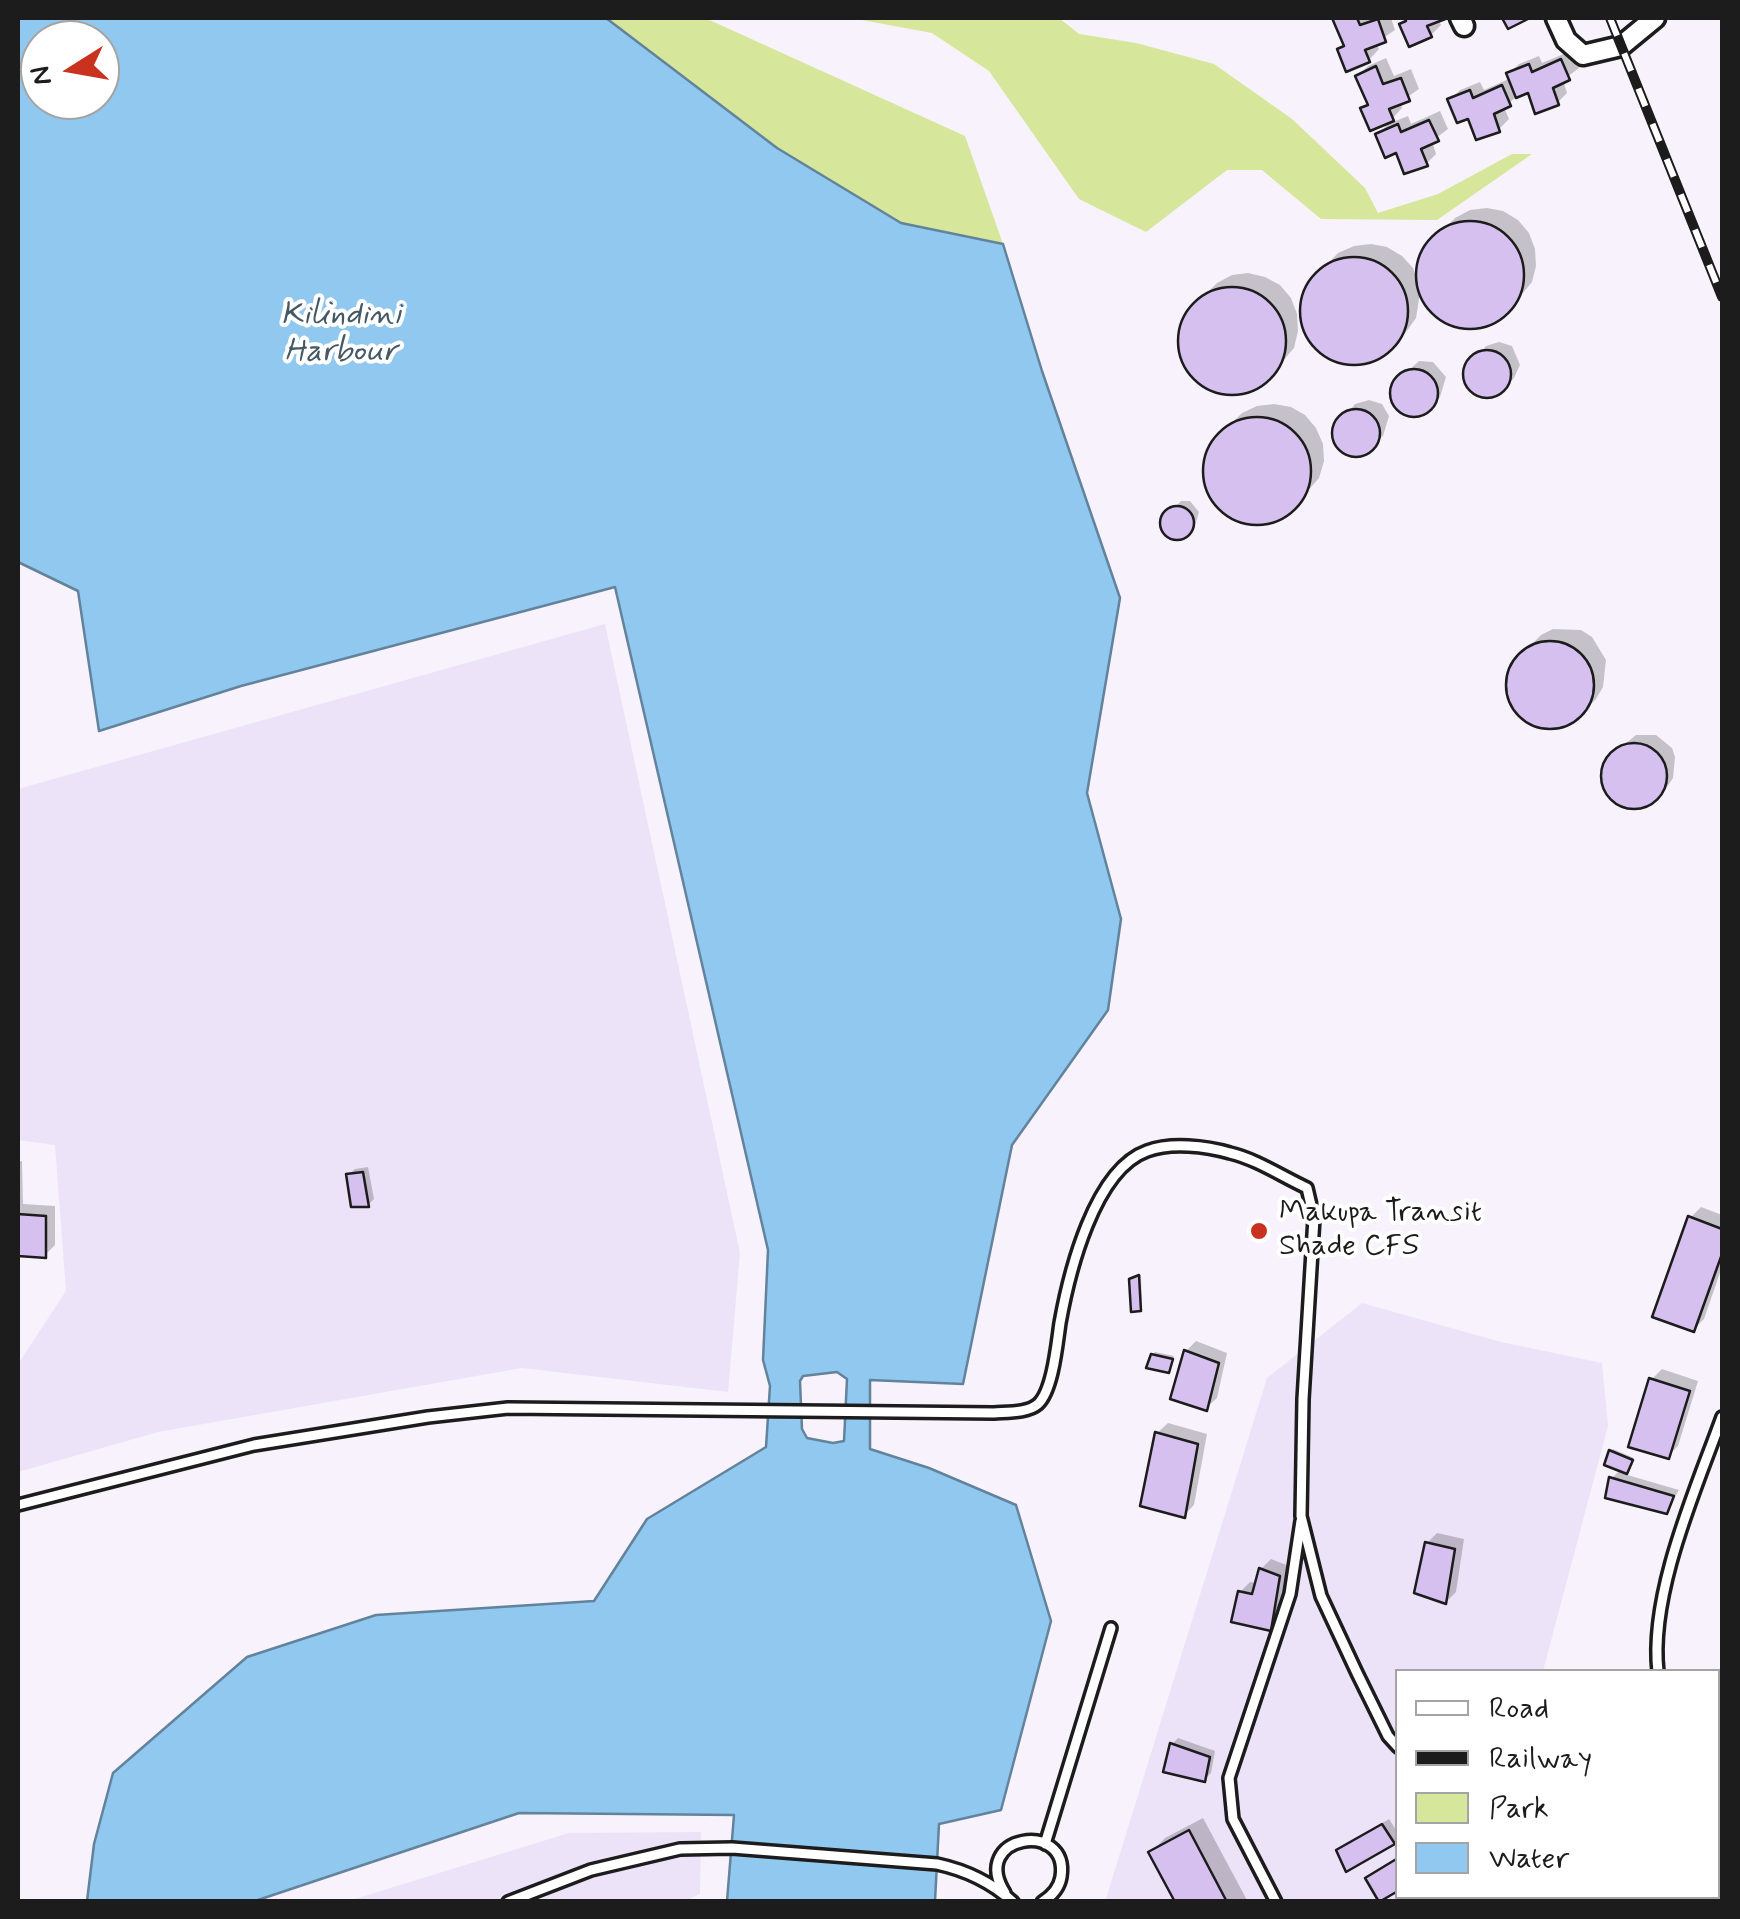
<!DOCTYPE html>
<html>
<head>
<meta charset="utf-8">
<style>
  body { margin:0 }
  #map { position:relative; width:1740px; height:1919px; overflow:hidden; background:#f7f2fc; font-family:Mynerve,sans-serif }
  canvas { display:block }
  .frame { position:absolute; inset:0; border:20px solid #1c1c1c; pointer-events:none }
  .legend { position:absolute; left:1395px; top:1669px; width:325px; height:230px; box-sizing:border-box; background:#fff; border:2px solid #a4a4a4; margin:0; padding:12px 18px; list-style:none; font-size:30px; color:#1c1c1c }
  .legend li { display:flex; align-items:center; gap:20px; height:50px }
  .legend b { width:50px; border:2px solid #a4a4a4 }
  .north { position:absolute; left:20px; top:20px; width:100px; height:100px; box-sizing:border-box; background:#fff; border:2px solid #a4a4a4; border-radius:50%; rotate:259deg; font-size:28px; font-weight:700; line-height:40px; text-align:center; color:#1c1c1c }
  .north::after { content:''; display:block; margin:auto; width:35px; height:45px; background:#c8321e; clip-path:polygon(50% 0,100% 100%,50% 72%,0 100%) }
</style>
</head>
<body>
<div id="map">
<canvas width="1740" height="1919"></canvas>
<div class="frame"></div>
<ul class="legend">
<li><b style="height:12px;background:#fff"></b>Road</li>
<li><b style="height:12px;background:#1c1c1c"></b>Railway</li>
<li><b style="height:28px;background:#d6e69a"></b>Park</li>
<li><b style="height:28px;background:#91c8ef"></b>Water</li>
</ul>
<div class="north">N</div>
</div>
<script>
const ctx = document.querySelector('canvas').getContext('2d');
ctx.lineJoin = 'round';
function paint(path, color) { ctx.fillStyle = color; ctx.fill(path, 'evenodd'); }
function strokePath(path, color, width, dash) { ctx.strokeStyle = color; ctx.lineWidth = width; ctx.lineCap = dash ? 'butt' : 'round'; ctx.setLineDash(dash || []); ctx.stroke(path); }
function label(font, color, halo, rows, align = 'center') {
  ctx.font = font + ' Mynerve,sans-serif'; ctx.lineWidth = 8; ctx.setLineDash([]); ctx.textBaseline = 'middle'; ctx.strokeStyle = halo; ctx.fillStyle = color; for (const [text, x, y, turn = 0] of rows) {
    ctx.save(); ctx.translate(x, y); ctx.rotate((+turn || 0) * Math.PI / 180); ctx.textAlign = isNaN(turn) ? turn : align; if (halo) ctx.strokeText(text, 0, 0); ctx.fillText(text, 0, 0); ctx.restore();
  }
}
paint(new Path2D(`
  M605 624 740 1253 728 1392 522 1368 158 1432 18 1472V1364L66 1291 55 1145 18 1140V789Z
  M1362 1303 1501 1342 1602 1363 1608 1426 1543 1671 1398 1672V1896H1674L1679 1901 1105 1902 1267 1378Z
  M701 1832 700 1894 685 1901 345 1902 569 1833Z`), '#ede3f8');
paint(new Path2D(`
  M606 18H705L965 136 1003 244 901 223 777 148Z
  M851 18H1059L1079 34 1136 43 1214 64 1292 119 1365 188 1378 213 1438 194 1512 154H1532L1437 220 1321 219 1262 170H1227L1146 232 1079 199 989 71 932 33Z`), '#d6e69a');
const water = new Path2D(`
  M18 18H606L777 148 901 223 1003 244 1042 371 1120 598 1087 793 1121 919 1108 1010 1012 1145 963 1384 870 1380V1449L929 1468 1016 1505 1051 1621 1001 1810 939 1824 935 1901H727L734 1815 519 1813 255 1901H87L94 1844 113 1773 247 1657 376 1615 594 1601 647 1519 766 1447 770 1386 763 1360 768 1250 615 587 241 686 99 731 78 591 18 562ZM40 40H100V100H40ZM837 1372 847 1379 844 1441 833 1443 807 1438 802 1429 800 1381 803 1376Z`);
paint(water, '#91c8ef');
strokePath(water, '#62839b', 2.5);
paint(new Path2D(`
  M1334 18H1391L1395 30 1376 43 1379 49 1369 60 1340 49 1346 43Z
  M1407 18H1443L1438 19 1441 25 1431 35 1402 25Z
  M1571 51 1579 68 1563 80 1567 93 1557 103 1529 89 1520 94 1504 107 1509 119 1498 130 1470 116 1450 100 1460 90 1480 82 1484 90 1511 78 1509 74 1519 64 1539 56 1542 63Z
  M1386 58 1394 76 1411 69 1419 89 1400 102 1402 108 1392 119 1363 108 1369 102 1358 76 1368 66Z
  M1440 111 1448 129 1432 141 1436 154 1426 164 1378 134 1388 124 1408 116 1411 124Z
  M1487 208 1503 211 1518 220 1529 233 1535 249 1536 266 1532 282 1507 312 1493 322 1476 327 1460 326 1444 320 1431 309 1420 293 1416 318 1406 332 1377 358 1361 363 1344 362 1328 356 1315 345 1306 330 1302 314 1304 297 1311 281 1338 253 1354 246 1371 244 1387 247 1402 256 1413 268 1418 281 1420 261 1427 246 1455 218 1470 210Z
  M1248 273 1265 277 1280 285 1291 298 1297 314 1298 331 1294 348 1269 377 1255 387 1239 392H1222L1206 386 1193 375 1184 360 1180 343 1182 326 1189 311 1217 283 1232 275Z
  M1499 342 1512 346 1520 365 1514 378 1503 389 1483 396 1471 389 1467 369 1486 346Z
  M1419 361 1433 362 1446 377 1440 397 1429 408 1409 414 1398 407 1393 394 1397 381Z
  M1369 400 1382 404 1389 416 1383 436 1359 454 1346 451 1340 447 1336 427 1355 404Z
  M1274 404 1291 407 1305 415 1316 428 1323 444 1324 461 1319 478 1294 507 1280 517 1264 522H1247L1231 516 1218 505 1209 490 1205 473 1207 457 1214 441 1242 413 1257 406Z
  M1181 501H1190L1199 512 1195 526 1179 537 1170 536 1164 528 1163 519Z
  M1553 629 1581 630 1592 637 1606 660 1603 687 1596 699 1581 714 1556 726 1529 720 1519 712 1512 700 1511 673 1526 650 1541 635Z
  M1636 735H1656L1672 748 1675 757 1673 778 1667 787 1656 798 1638 807 1618 803 1610 797 1603 778 1608 758Z
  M18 1161H22L23 1204 55 1206V1245L45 1255 18 1253Z
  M368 1167 374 1199 368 1205 348 1175 355 1169Z
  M1701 1207 1722 1215V1267L1704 1319 1694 1329 1690 1218Z
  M1141 1275 1142 1306 1140 1309 1134 1277Z
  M1196 1341 1227 1353 1217 1398 1206 1408 1186 1351Z
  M1155 1352 1174 1356 1168 1370 1153 1355Z
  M1662 1369 1698 1381 1678 1446 1668 1456 1651 1380Z
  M1168 1423 1207 1434 1194 1505 1184 1515 1157 1433Z
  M1613 1449 1634 1458 1624 1474 1679 1490 1666 1512 1611 1479 1621 1469 1611 1451Z
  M1437 1533 1464 1539 1456 1592 1446 1602 1427 1543Z
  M1271 1559 1289 1566 1280 1618 1270 1628 1240 1592 1250 1582 1257 1583 1261 1569Z
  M1718 1679 1722 1680V1699L1718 1704Z
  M1178 1738 1215 1751 1211 1773 1205 1779 1172 1744Z
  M1203 1818 1248 1902H1178L1151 1852 1165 1838Z
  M1389 1819 1398 1833 1394 1842 1339 1850Z`), '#0003');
const building = new Path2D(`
  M1332 18H1357L1360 25 1378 19 1386 42 1365 50 1370 62 1346 72 1337 49 1344 46Z
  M1405 18H1448L1427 26 1432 37 1409 47 1399 24 1406 21Z
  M1502 18H1528V19L1508 29Z
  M1561 59 1570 80 1553 88 1559 105 1535 114 1528 93 1516 98 1506 73 1529 64 1532 72Z
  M1376 66 1383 84 1401 78 1410 101 1389 109 1394 121 1370 131 1360 108 1368 105 1355 76Z
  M1502 85 1511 106 1494 114 1500 132 1476 140 1468 119 1457 123 1447 99 1470 90 1473 98Z
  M1429 120 1439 141 1421 149 1428 166 1404 174 1396 153 1385 158 1375 134 1398 124 1401 132Z
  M1416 275a54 54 0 1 1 108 0a54 54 0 1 1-108 0Z
  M1300 311a54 54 0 1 1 108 0a54 54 0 1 1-108 0Z
  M1178 341a54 54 0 1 1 108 0a54 54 0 1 1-108 0Z
  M1463 374a24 24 0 1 1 48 0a24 24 0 1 1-48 0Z
  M1390 393a24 24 0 1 1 48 0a24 24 0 1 1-48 0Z
  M1332 433a24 24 0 1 1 48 0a24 24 0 1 1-48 0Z
  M1203 471a54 54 0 1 1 108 0a54 54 0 1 1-108 0Z
  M1160 523a17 17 0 1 1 34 0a17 17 0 1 1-34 0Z
  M1506 685a44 44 0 1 1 88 0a44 44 0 1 1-88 0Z
  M1601 776a33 33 0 1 1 66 0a33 33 0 1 1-66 0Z
  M363 1172 369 1207H351L346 1174Z
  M18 1214 46 1216V1258L18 1256Z
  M1688 1216 1722 1229V1254L1694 1332 1652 1317Z
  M1139 1275 1141 1311 1131 1312 1129 1279Z
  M1184 1350 1219 1363 1207 1411 1170 1399Z
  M1151 1354 1173 1359 1169 1373 1146 1368Z
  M1649 1378 1690 1391 1669 1459 1628 1447Z
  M1155 1432 1198 1444 1185 1518 1140 1506Z
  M1609 1450 1633 1460 1627 1474 1604 1465Z
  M1609 1477 1674 1496 1667 1514 1605 1498Z
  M1425 1542 1455 1549 1446 1604 1414 1593Z
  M1259 1568 1280 1576 1271 1631 1231 1622 1238 1591 1252 1594Z
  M1170 1743 1210 1757 1205 1782 1163 1772Z
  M1382 1824 1395 1844 1346 1872 1336 1850Z
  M1189 1830 1227 1902H1175L1148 1852Z
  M1398 1858V1891L1379 1902 1365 1878Z`);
paint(building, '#d6c0f0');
strokePath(building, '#1c1c1c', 2.5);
const lane = new Path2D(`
  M18 1505 254 1445 428 1417 508 1408 994 1413C1007 1412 1028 1413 1038 1404 1053 1390 1057 1343 1060 1323 1069 1273 1094 1170 1147 1151 1171 1142 1206 1146 1230 1153 1256 1159 1283 1177 1307 1188L1314 1218 1303 1399 1301 1516 1321 1596 1357 1673 1388 1736 1398 1747
  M1658 1672C1649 1594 1696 1489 1722 1417
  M1718 1780 1722 1785
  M1045 1844 1111 1628
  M1005 1893C968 1835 1070 1819 1061 1877 1059 1889 1052 1896 1042 1902
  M1522 1896 1527 1902
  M508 1902 591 1870 680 1849 732 1848 937 1864C965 1870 991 1882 1013 1902
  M1276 1902 1233 1819 1229 1778 1290 1594 1301 1521`);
const street = new Path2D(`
  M1460 18 1464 26
  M1556 18 1566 40 1583 55 1621 46 1655 18`);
strokePath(lane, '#1c1c1c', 16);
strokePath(street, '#1c1c1c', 25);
strokePath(lane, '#fff', 9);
strokePath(street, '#fff', 18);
const rail = new Path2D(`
  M1610 18 1722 297`);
strokePath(rail, '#1c1c1c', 10);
strokePath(rail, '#fff', 6, [19]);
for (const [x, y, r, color] of [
  [1259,1231,10,"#c8321e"]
]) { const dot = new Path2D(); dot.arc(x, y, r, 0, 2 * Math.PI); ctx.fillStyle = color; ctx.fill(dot); strokePath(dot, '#fff', 4); }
label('30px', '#1c1c1c', '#fff', [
  ["Makupa Transit",1279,1214],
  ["Shade CFS",1279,1248]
], 'left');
label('italic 32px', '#455866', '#fff', [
  ["Kilindini",341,316],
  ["Harbour",341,353]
]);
</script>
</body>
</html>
